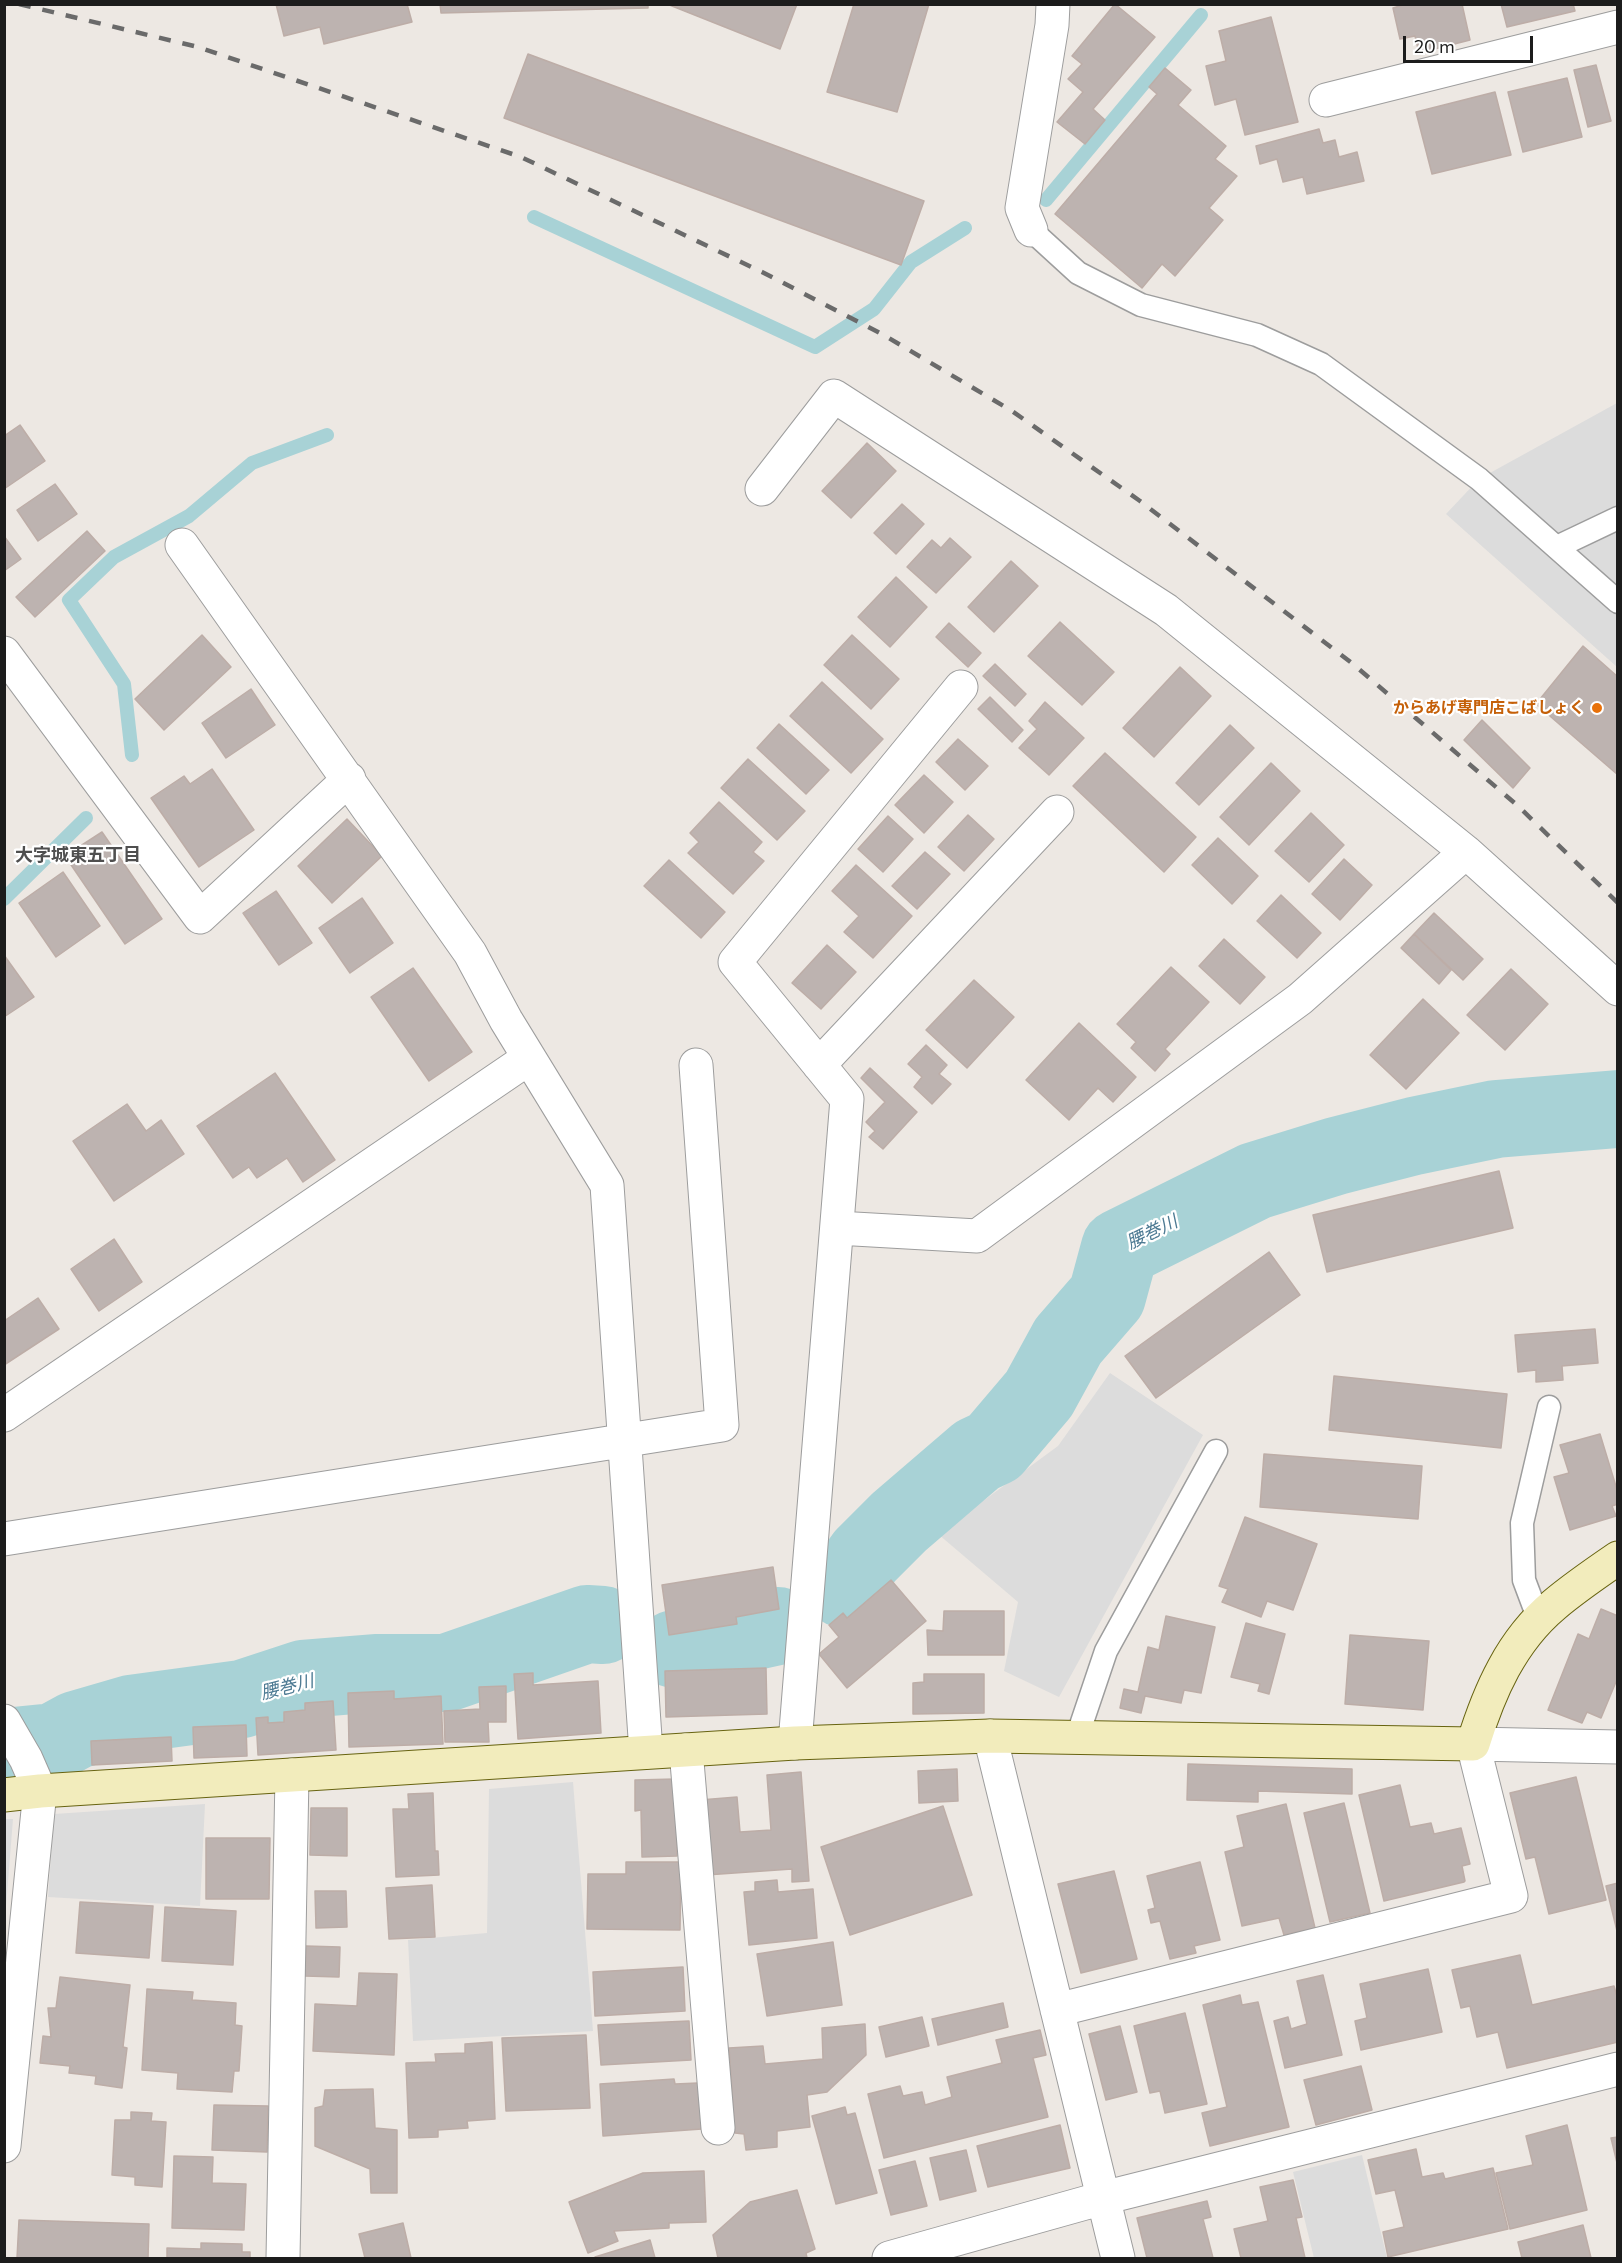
<!DOCTYPE html>
<html>
<head>
<meta charset="utf-8">
<style>
  body { margin:0 }
  #map { position:relative; width:1622px; height:2263px; overflow:hidden; background:#ede8e3; font-family:Commissioner,sans-serif }
  canvas { display:block }
  .frame { position:absolute; inset:0; border:6px solid #1c1c1c; pointer-events:none }
  .scale { position:absolute; left:1403px; top:36px; width:130px; height:27px; box-sizing:border-box; border:3px solid #1c1c1c; border-top:0; padding-left:8px; font-size:18px; line-height:21px; white-space:nowrap; color:#1c1c1c; -webkit-text-stroke:4px #fff; paint-order:stroke }
</style>
</head>
<body>
<div id="map">
<canvas width="1622" height="2263"></canvas>
<div class="frame"></div>
<div class="scale">20 m</div>
</div>
<script>
const ctx = document.querySelector('canvas').getContext('2d');
ctx.lineJoin = 'round';
function paint(path, color) { ctx.fillStyle = color; ctx.fill(path, 'evenodd'); }
function strokePath(path, color, width, dash) { ctx.strokeStyle = color; ctx.lineWidth = width; ctx.lineCap = dash ? 'butt' : 'round'; ctx.setLineDash(dash || []); ctx.stroke(path); }
function label(font, color, halo, rows, align = 'center') {
  ctx.font = font + ' Commissioner,"Noto Sans JP",sans-serif'; ctx.lineWidth = 4.5; ctx.setLineDash([]); ctx.textBaseline = 'middle'; ctx.strokeStyle = halo; ctx.fillStyle = color; for (const [text, x, y, turn = 0] of rows) {
    ctx.save(); ctx.translate(x, y); ctx.rotate((+turn || 0) * Math.PI / 180); ctx.textAlign = isNaN(turn) ? turn : align; if (halo) ctx.strokeText(text, 0, 0); ctx.fillText(text, 0, 0); ctx.restore();
  }
}
paint(new Path2D(`
  M1617 403V667L1446 514 1479 479Z
  M1110 1373 1203 1435 1059 1697 1004 1671 1018 1602 938 1534 1058 1446Z
  M573 1782 593 2031 413 2041 408 1940 487 1933 489 1789Z
  M205 1804 200 1906 48 1897 54 1814Z
  M5 1819H13L5 1919 4 1819Z
  M1362 2155 1387 2258H1314L1293 2172Z`), '#dcdcdc');
strokePath(new Path2D(`
  M1046 200 1201 15
  M534 217 815 347 874 309 911 262 965 228
  M132 755 124 684 69 600 114 557 189 516 252 463 327 435
  M4 899 86 818`), '#a8d2d6', 14);
strokePath(new Path2D(`
  M842 1588 865 1556 899 1522 977 1455 994 1447 1039 1394 1068 1341 1107 1296 1120 1248 1255 1181 1336 1156 1414 1136 1496 1119 1618 1109
  M674 1649 778 1626
  M4 1747 54 1742 76 1730 131 1714 242 1699 303 1679 378 1673H446L587 1624 603 1625`), '#a8d2d6', 78);
const building = new Path2D(`
  M276 4H407L412 22 324 44 320 27 284 36Z
  M440 4H648V8L441 13Z
  M667 4H797L780 49Z
  M854 4H929L897 112 827 92Z
  M1115 4 1155 37 1093 109 1105 120 1085 144 1057 122 1083 92 1068 79 1082 64 1072 56Z
  M1406 4H1462L1470 40 1419 53 1415 36 1400 39 1393 8Z
  M1501 4H1573L1575 11 1507 27Z
  M1271 17 1298 122 1245 135 1236 99 1215 105 1206 66 1226 61 1219 31Z
  M528 54 924 201 901 265 504 118Z
  M1596 65 1611 121 1588 127 1574 70Z
  M1165 68 1191 90 1178 105 1226 146 1215 159 1237 176 1209 208 1223 220 1175 276 1162 264 1142 288 1055 214 1157 94 1149 87Z
  M1567 78 1582 137 1523 152 1508 92Z
  M1495 92 1511 155 1432 174 1416 112Z
  M1319 129 1323 143 1335 140 1339 157 1357 152 1364 181 1307 194 1303 177 1283 182 1277 159 1260 164 1256 146Z
  M20 425 45 461 4 489V436Z
  M867 443 896 471 851 518 822 491Z
  M55 484 77 514 38 541 17 510Z
  M902 504 924 524 896 554 874 533Z
  M87 531 105 551 35 617 16 597Z
  M4 536 21 559 4 571Z
  M950 538 971 557 936 593 907 567 932 540 941 548Z
  M1011 561 1038 586 994 632 968 607Z
  M896 577 927 607 890 647 858 617Z
  M1060 622 1114 672 1082 705 1028 656Z
  M949 623 981 653 968 667 936 637Z
  M202 635 231 667 164 730 135 699Z
  M852 635 899 679 871 709 824 665Z
  M1583 646 1618 677V775L1536 704Z
  M995 664 1026 694 1015 706 983 676Z
  M1180 667 1211 696 1154 757 1123 728Z
  M822 682 883 739 851 773 790 716Z
  M251 689 275 725 226 758 202 723Z
  M990 697 1023 730 1012 742 978 709Z
  M1045 702 1084 738 1049 775 1019 748 1037 729 1029 721Z
  M1482 720 1530 768 1513 788 1464 740Z
  M779 724 829 770 806 794 757 748Z
  M1230 725 1254 748 1199 805 1176 783Z
  M958 739 988 766 965 790 936 762Z
  M1105 753 1196 837 1164 872 1073 786Z
  M748 759 805 811 777 840 721 788Z
  M1271 763 1300 791 1249 845 1220 817Z
  M212 769 254 830 199 867 151 798 184 776 190 784Z
  M924 775 953 802 924 833 895 805Z
  M719 802 762 842 753 852 764 861 733 894 688 853 699 842 690 833Z
  M1311 813 1344 845 1309 882 1275 851Z
  M968 815 994 839 964 871 938 847Z
  M888 816 913 839 883 872 858 849Z
  M347 819 382 856 332 903 298 866Z
  M102 832 162 919 125 944 65 856Z
  M1218 838 1258 876 1232 904 1192 865Z
  M925 852 950 874 917 909 892 886Z
  M1344 859 1372 885 1340 920 1312 894Z
  M669 860 725 912 701 938 644 886Z
  M856 865 912 916 873 958 844 932 859 916 832 891Z
  M63 872 100 926 56 957 19 903Z
  M276 891 312 943 279 965 243 913Z
  M1281 895 1321 933 1297 958 1257 921Z
  M362 898 393 943 350 973 319 928Z
  M1434 913 1483 959 1463 980 1414 934Z
  M1414 934 1451 970 1439 984 1401 948Z
  M1224 939 1265 977 1240 1004 1199 966Z
  M827 945 856 972 821 1009 792 983Z
  M4 955 34 997 4 1017Z
  M1171 967 1209 1002 1165 1049 1170 1054 1155 1071 1131 1048 1136 1042 1117 1024Z
  M413 968 472 1052 429 1081 371 997Z
  M1511 969 1548 1004 1505 1050 1467 1015Z
  M974 980 1014 1017 967 1068 926 1030Z
  M1423 999 1459 1033 1406 1089 1370 1055Z
  M1079 1023 1136 1077 1113 1102 1098 1088 1069 1120 1026 1080Z
  M926 1045 947 1065 939 1074 951 1084 932 1104 914 1087 922 1077 908 1064Z
  M870 1068 917 1112 883 1149 869 1137 875 1131 866 1122 885 1102 861 1078Z
  M275 1073 335 1160 303 1182 287 1158 257 1178 249 1167 233 1178 197 1126Z
  M127 1104 146 1131 161 1120 184 1154 114 1201 73 1141Z
  M1499 1171 1513 1228 1327 1272 1313 1215Z
  M114 1239 142 1282 99 1311 71 1269Z
  M1269 1252 1300 1295 1156 1398 1125 1356Z
  M38 1298 59 1329 4 1365V1321Z
  M1595 1329 1598 1363 1562 1366 1563 1380 1536 1382V1370L1518 1372 1515 1335Z
  M1334 1376 1507 1394 1501 1448 1329 1430Z
  M1600 1434 1618 1493V1504L1612 1506 1616 1516 1570 1530 1554 1477 1569 1473 1560 1445Z
  M1264 1454 1422 1466 1418 1519 1260 1507Z
  M1245 1517 1317 1544 1293 1610 1267 1601 1261 1617 1222 1602 1228 1589 1219 1586Z
  M773 1567 779 1609 736 1617 737 1624 669 1635 662 1585Z
  M891 1580 926 1621 847 1688 819 1654 839 1637 829 1625 843 1613 847 1618Z
  M1601 1609 1618 1616V1677L1601 1718 1587 1712 1582 1723 1548 1710 1578 1634 1589 1639Z
  M944 1611H1004V1655H928L927 1630 943 1631Z
  M1166 1616 1215 1627 1201 1693 1184 1690 1181 1703 1145 1696 1141 1713 1120 1708 1124 1689 1138 1692 1148 1647 1159 1650Z
  M1246 1623 1285 1634 1269 1694 1258 1691 1260 1684 1231 1677Z
  M1350 1635 1429 1641 1423 1710 1345 1704Z
  M766 1668 767 1714 666 1717 665 1671Z
  M533 1673V1685L598 1681 601 1733 518 1739 514 1674Z
  M924 1674H984V1713L913 1714V1683L924 1682Z
  M506 1686V1722H488L489 1742H445L444 1711 480 1709 479 1687Z
  M394 1691V1699L441 1696 443 1744 349 1747 348 1693Z
  M333 1701 336 1750 258 1755 256 1718 268 1717V1723L284 1722V1712L305 1710V1703Z
  M246 1725 247 1756 194 1758 193 1727Z
  M171 1737 172 1761 92 1765 91 1741Z
  M1188 1764 1352 1769V1794L1258 1791V1802L1187 1800Z
  M957 1769 958 1801 919 1803 918 1771Z
  M801 1772 809 1881 792 1882V1869L706 1875 700 1800 737 1797 740 1832 771 1830 767 1775Z
  M1576 1777 1606 1900 1549 1914 1535 1857 1526 1859 1510 1793Z
  M676 1779 677 1856 642 1857 641 1810 635 1811V1780Z
  M1400 1785 1410 1827 1431 1823 1434 1834 1461 1828 1470 1864 1462 1866 1465 1881 1464 1882 1384 1901 1359 1795Z
  M433 1793 435 1851H438L439 1875 396 1877 393 1809H409L408 1794Z
  M1344 1803 1370 1913 1330 1922 1304 1813Z
  M1286 1804 1315 1928 1284 1935 1279 1918 1242 1926 1225 1852 1244 1847 1237 1816Z
  M943 1806 972 1895 850 1935 821 1847Z
  M311 1808H347V1856L310 1855Z
  M206 1838H270L269 1899H206Z
  M626 1862H681L680 1930 587 1929 588 1874H626Z
  M1200 1862 1220 1940 1194 1946 1196 1953 1170 1959 1160 1921 1151 1923 1148 1910 1155 1908 1147 1876Z
  M1114 1871 1137 1959 1081 1973 1058 1884Z
  M777 1880 778 1892 813 1889 817 1938 749 1945 744 1892 755 1891V1882Z
  M1618 1883V1931H1617L1606 1886Z
  M432 1885 435 1937 389 1939 386 1888Z
  M315 1891H346L347 1927 316 1928Z
  M80 1902 153 1906 149 1958 76 1953Z
  M165 1907 236 1911 233 1965 162 1961Z
  M833 1942 842 2005 767 2016 757 1954Z
  M306 1946 340 1947 339 1977 305 1976Z
  M1520 1955 1532 2005 1614 1986 1618 2000V2042L1507 2068 1498 2032 1477 2037 1470 2006 1461 2008 1452 1970Z
  M683 1967 685 2011 595 2016 593 1972Z
  M1428 1969 1442 2032 1361 2050 1355 2021 1367 2018 1360 1984Z
  M359 1973 397 1974 394 2055 313 2051 315 2004 357 2006Z
  M1323 1975 1342 2055 1285 2068 1274 2021 1288 2017 1291 2029 1307 2024 1297 1981Z
  M60 1977 130 1985 123 2047 127 2048 122 2088 95 2084 96 2076 69 2073 70 2066 40 2063 43 2036 51 2037 48 2008H56Z
  M147 1989 193 1992 192 2000 236 2003 235 2025 242 2026 239 2071H234L232 2092 177 2089 178 2073 142 2070Z
  M1240 1995 1242 2005 1258 2002 1289 2127 1210 2146 1202 2113 1227 2107 1203 2005Z
  M1003 2003 1008 2027 938 2045 932 2019Z
  M1185 2013 1207 2104 1165 2113 1160 2091 1150 2093 1134 2026Z
  M922 2017 929 2046 886 2057 879 2027Z
  M689 2021 691 2060 601 2065 598 2025Z
  M865 2024 866 2055 827 2092 807 2095 810 2127 777 2131V2147L746 2150 744 2134 735 2133 729 2048 763 2046 765 2064 823 2059 822 2028Z
  M1120 2026 1137 2092 1106 2100 1089 2034Z
  M1040 2030 1046 2055 1033 2058 1048 2117 884 2158 868 2094 900 2086 903 2096 922 2092 925 2105 952 2097 947 2077 1002 2063 996 2040Z
  M586 2035 590 2108 506 2111 502 2038Z
  M492 2042 495 2119 467 2121 468 2128 438 2130V2137L409 2138 406 2063 436 2062 435 2054 465 2053V2044Z
  M1361 2066 1372 2110 1316 2125 1304 2080Z
  M674 2079 675 2084 698 2083 702 2129 603 2136 600 2084Z
  M373 2089 375 2128 397 2130V2193H371L370 2169 315 2146V2108L323 2106 325 2090Z
  M214 2105 268 2106 267 2152 212 2150Z
  M845 2107 847 2115 855 2113 877 2193 836 2204 812 2116Z
  M131 2112 152 2113 151 2121 166 2122 162 2187 135 2185V2177L112 2175 115 2120H131Z
  M1060 2125 1070 2168 988 2187 977 2146Z
  M1567 2125 1587 2210 1510 2229 1496 2173 1533 2165 1526 2136Z
  M1618 2137V2167L1611 2138Z
  M1416 2149 1422 2177 1443 2173 1445 2179 1493 2168 1508 2229 1388 2257 1383 2232 1404 2227 1395 2190 1376 2194 1368 2160Z
  M966 2150 976 2191 940 2200 930 2158Z
  M174 2156 213 2157 212 2183 246 2184 244 2230 172 2228Z
  M915 2161 927 2206 891 2215 879 2170Z
  M704 2171 706 2222 669 2223V2228L614 2231 618 2241 588 2253 569 2202 643 2173Z
  M1293 2180 1302 2217 1296 2218 1305 2258H1241L1234 2229 1268 2221 1260 2187Z
  M797 2190 815 2249 806 2253 807 2258H718L713 2235 750 2202Z
  M1207 2201 1211 2217 1203 2219 1213 2258H1147L1137 2218Z
  M19 2220 149 2224 148 2258H17Z
  M403 2223 411 2258H365L359 2234Z
  M1583 2225 1591 2258H1522L1518 2242Z
  M650 2240 655 2258H596L595 2257Z
  M201 2243 242 2244V2252H250V2258H167V2248L201 2249Z`);
paint(building, '#bdb3b0');
strokePath(building, '#bdada7', 1.5);
const lane = new Path2D(`
  M1031 230 1078 273 1141 305 1257 335 1321 364 1479 479 1618 602
  M1557 547 1618 518
  M1539 1620 1524 1580 1522 1523 1549 1407
  M1077 1737 1106 1651 1216 1451`);
const street = new Path2D(`
  M1326 100 1618 27
  M1031 230 1022 208 1052 25 1053 4
  M762 489 834 396 1166 610 1466 852 1618 989
  M182 545 470 953 506 1020 607 1185 646 1752
  M4 653 200 917 349 779
  M819 1065 1057 812
  M837 1228 977 1236 1300 999 1466 852
  M4 1415 529 1058
  M4 1539 722 1425 696 1065
  M4 1721 26 1759 40 1791 4 2146
  M990 1736 1118 2258
  M795 1743 847 1099 735 962 961 687
  M686 1750 718 2128
  M1057 2010 1511 1896 1473 1744 1618 1747
  M283 2258 292 1775
  M889 2258 1103 2198 1618 2069`);
const secondary = new Path2D(`
  M4 1795 40 1791 795 1743 990 1736 1473 1744C1489 1692 1511 1641 1554 1605 1574 1588 1596 1573 1618 1558`);
strokePath(lane, '#9d9d9d', 25);
strokePath(street, '#9d9d9d', 35);
strokePath(secondary, '#676310', 35);
strokePath(lane, '#fff', 22);
strokePath(street, '#fff', 33);
strokePath(secondary, '#f2ecbc', 33);
strokePath(new Path2D(`
  M19 4 198 47 521 157 762 272 882 334 1012 411 1140 501 1353 664 1518 806 1618 903`), '#6a6a6a', 4.5, [12, 12]);
for (const [x, y, r, color] of [
  [1597,708,6,"#e8710a"]
]) { const dot = new Path2D(); dot.arc(x, y, r, 0, 2 * Math.PI); ctx.fillStyle = color; ctx.fill(dot); strokePath(dot, '#fff', 2); }
label('bold 16px', '#c56008', '#fff', [
  ["からあげ専門店こばしょく",1585,708]
], 'right');
label('bold 18px', '#4f4f4f', '#fff', [
  ["大字城東五丁目",78,855]
]);
label('italic 18px', '#4d7a93', '#fff', [
  ["腰巻川",1152,1232,-26],
  ["腰巻川",287,1687,-14]
]);
</script>
</body>
</html>
